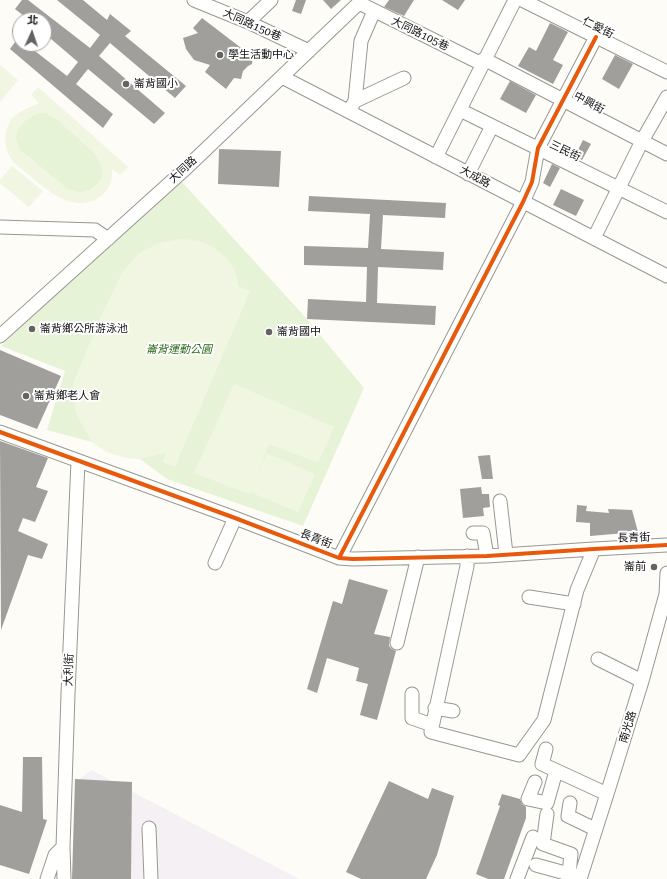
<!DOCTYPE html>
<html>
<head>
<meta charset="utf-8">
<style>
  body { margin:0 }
  #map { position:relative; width:667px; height:879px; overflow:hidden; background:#fdfcf7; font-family:"Roboto Serif","Noto Sans TC",serif }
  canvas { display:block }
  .north { position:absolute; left:12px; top:12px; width:40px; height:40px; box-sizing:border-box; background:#fff; border:1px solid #a0a0a0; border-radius:50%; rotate:3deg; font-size:11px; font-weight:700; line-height:16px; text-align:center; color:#111 }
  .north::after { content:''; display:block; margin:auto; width:14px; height:18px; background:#646362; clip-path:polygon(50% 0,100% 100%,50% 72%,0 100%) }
</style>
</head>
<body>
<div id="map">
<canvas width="667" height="879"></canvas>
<div class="north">北</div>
</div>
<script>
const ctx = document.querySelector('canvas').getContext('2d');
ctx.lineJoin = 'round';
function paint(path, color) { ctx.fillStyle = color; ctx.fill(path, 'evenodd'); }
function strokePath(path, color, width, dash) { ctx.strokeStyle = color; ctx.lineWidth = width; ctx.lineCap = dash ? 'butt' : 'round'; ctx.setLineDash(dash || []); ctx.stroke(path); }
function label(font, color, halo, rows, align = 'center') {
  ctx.font = font + ' "Roboto Serif","Noto Sans TC",serif'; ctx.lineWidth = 4; ctx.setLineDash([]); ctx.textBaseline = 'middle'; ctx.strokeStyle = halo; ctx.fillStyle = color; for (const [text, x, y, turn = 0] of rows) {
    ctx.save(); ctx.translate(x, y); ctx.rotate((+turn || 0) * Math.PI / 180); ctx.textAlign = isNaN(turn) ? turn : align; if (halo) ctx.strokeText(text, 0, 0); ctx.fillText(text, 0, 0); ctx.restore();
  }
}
paint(new Path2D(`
  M91 770 299 879H74L76 782Z`), '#f5f0f3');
paint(new Path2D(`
  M38 113H46L57 119 96 154 102 166V179C92 192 81 196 67 189L20 150C9 133 23 119 38 113Z
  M182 182 307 319 364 388 303 526 167 479 140 459 92 442 47 430 65 371 1 346 124 229Z`), '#e7f3d7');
paint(new Path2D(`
  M0 65 18 80 0 102Z
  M38 87 128 167 120 175 112 169C113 180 110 189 101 196 76 215 47 191 29 175 23 170 17 166 13 161 4 151 3 131 11 120 17 111 30 108 39 103L31 95ZM38 113H46L57 119 96 154 102 166V179C93 192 81 196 67 189L20 150C9 133 23 119 38 113Z
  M12 166 43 191 29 207 0 183V180Z
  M180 239C188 239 197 240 205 243 221 250 239 267 238 286L250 291 175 467 163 462 166 453 137 459 127 458 106 452 92 442 77 416 74 404 73 383 103 312 122 273 136 256 141 252 159 243Z
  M234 384 334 427 318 463 269 444 257 475 267 453 315 474 298 512 250 492 249 494 194 473Z`), '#f0f6e1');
paint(new Path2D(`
  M22 0H28L90 48 100 35 57 0H83L107 20 110 14 131 31 125 36 186 86 175 98 110 43 99 56 165 113 154 124 88 69 76 84 113 114 103 128 10 49 20 35V44H26L67 76 78 62 44 33V20H29L15 9Z
  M296 0H306L301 14 292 11Z
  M323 0H341L331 9Z
  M389 0H414L404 16 384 7Z
  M442 0H465L458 10Z
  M202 18 253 57 252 64 248 66 243 71 241 79 234 78 226 89 205 72 210 65 194 60 186 49 183 38 198 33 193 28Z
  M550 23 568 32 553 60 563 65 553 84 518 66 529 47 536 51Z
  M615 55 633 64 619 89 602 79Z
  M510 81 536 95 526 113 500 99Z
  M583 140 591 144 582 160 575 156Z
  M219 149 281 151 279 187 218 184Z
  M552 164 560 168 550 187 543 183Z
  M561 189 584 200 576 216 553 205Z
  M309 196 446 203 445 218 383 215 381 249 444 252 443 270 378 267 377 303 436 306 435 325 307 319 308 299 366 302 367 267 304 265V246L368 248 370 214 308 211Z
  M0 350 61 376 37 429 0 415Z
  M0 441 48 458 36 487 48 491 35 522 23 518 18 531 48 544 42 559 28 555 1 630Z
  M490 455 493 479H482L478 456Z
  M481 487 482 494H489L490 507 483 508 484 516 463 518 460 489Z
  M577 505 587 506 586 511 609 513 608 509 632 510 638 532 590 536V523L576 522Z
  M349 579 388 590 374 634 390 637 389 646 392 649 396 651 377 720 360 715 368 684 356 681 359 668 327 658 317 693 307 689 333 601 342 604Z
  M23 757H42L43 819 47 820 29 874 0 865V805L22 812Z
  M75 779 132 782 131 879H72Z
  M389 781 428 799 432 788 454 796 437 855 426 879H361L346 872Z
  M502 794 520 799 522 804 526 807V818L504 879H488L476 874 500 806 498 805Z`), '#a19f9c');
const minor = new Path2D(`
  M194 0 248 22 309 51
  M522 0 667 72
  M359 3 482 64
  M248 22 271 0
  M484 59 667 154
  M282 77 667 276
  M355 101 404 78
  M460 110 667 212
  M349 111 355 101 361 41 374 11
  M436 157 515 0
  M468 174 492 126
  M0 227 95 230 108 239
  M594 238 642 141 667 97
  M0 336 183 171 362 0
  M0 432 235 518 339 558 353 559 487 556 594 549 667 545
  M500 501 506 554
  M473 533H483L487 556
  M467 556V566L431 732 519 755 544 720 577 590 594 549
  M339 558 523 202 532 182 538 148 596 37
  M215 563 235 518
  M529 597 574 604
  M397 643 418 557
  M598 659 642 681
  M412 694V718L432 725
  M435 708 453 711
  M546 749 542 764 607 794
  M535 782 528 799 547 803 556 771
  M570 803 568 816 595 829
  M547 814 543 844 571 854 569 874
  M149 828 151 879
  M536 865 576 876
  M47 879 55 855 63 847
  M64 879 63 847 68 694 78 461
  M517 879 533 837
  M580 879 607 794 642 681 666 594 667 573`);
strokePath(minor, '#979795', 15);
strokePath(minor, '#fffffe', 13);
strokePath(new Path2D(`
  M0 432 235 518 339 558 353 559 487 556 594 549 667 545
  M339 558 523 202 532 182 538 148 596 37`), '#e8590c', 4);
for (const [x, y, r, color] of [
  [220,55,4,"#646362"],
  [126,84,4,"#646362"],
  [32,329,4,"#646362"],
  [269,332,4,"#646362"],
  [26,396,4,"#646362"],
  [654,567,4,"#646362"]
]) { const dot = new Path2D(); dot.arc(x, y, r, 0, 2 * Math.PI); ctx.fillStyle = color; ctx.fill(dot); strokePath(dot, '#fff', 1.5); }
label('11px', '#111', '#fff', [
  ["大同路150巷",252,25,24],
  ["仁愛街",598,28,27],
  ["大同路105巷",420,34,26],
  ["中興街",589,103,28],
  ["三民街",565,151,26],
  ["大同路",183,170,-43],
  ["大成路",475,177,28],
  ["長青街",634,538,-2],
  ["長青街",316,539,21],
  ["大利街",69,670,-88],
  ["南光路",628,727,-73]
]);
label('11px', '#111', '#fff', [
  ["學生活動中心",228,55],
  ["崙背國小",134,84],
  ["崙背鄉公所游泳池",40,329],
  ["崙背國中",277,332],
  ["崙背鄉老人會",34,396],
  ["崙前",646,567,"right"]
], 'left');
label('italic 11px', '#2f6b1f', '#fff', [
  ["崙背運動公園",179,350]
]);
</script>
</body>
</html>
